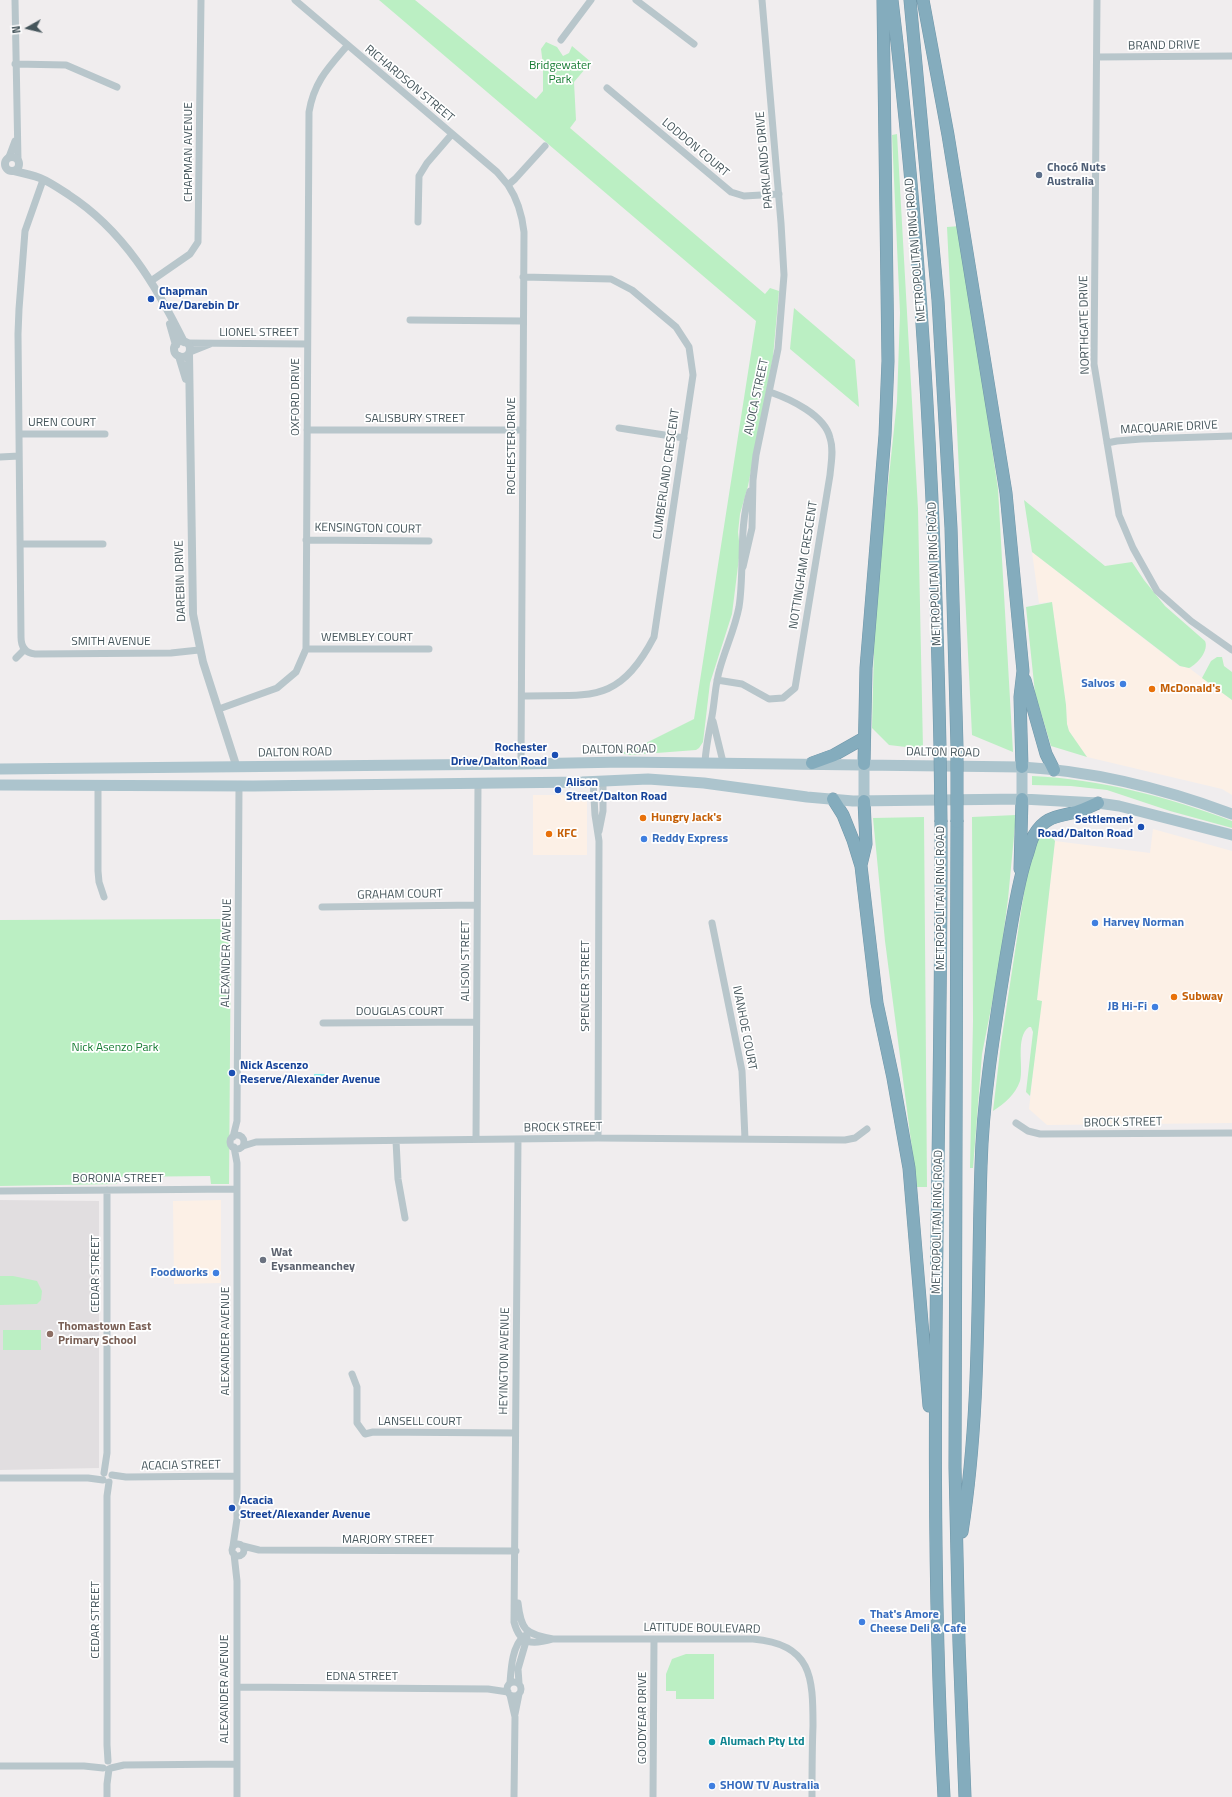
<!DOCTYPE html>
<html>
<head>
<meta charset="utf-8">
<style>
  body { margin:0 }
  #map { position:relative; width:1232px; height:1797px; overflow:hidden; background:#f0edee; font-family:"Titillium Web",sans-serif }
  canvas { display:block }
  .north { position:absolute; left:8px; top:8px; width:40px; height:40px; -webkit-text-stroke:3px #fff; paint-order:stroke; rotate:262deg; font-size:11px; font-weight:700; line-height:16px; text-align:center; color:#45555b }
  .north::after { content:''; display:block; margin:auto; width:14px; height:18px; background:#45555b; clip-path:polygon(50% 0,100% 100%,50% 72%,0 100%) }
</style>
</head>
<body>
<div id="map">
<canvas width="1232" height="1797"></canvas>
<div class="north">N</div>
</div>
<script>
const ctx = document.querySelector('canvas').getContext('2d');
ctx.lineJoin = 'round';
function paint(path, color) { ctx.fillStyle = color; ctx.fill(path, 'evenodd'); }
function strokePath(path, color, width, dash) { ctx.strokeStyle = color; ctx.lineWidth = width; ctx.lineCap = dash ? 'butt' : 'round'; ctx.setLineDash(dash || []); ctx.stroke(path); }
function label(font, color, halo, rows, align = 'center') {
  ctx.font = font + ' "Titillium Web",sans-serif'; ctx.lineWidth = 3.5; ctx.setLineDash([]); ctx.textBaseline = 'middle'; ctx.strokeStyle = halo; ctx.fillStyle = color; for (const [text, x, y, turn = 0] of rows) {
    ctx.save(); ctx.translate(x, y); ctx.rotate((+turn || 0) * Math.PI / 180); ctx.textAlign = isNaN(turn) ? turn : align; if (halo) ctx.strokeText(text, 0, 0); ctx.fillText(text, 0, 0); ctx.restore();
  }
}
paint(new Path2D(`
  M1032 552 1179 666 1189 668 1232 700V795L1222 789 1087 757 1069 731 1067 724 1066 705 1052 602 1039 603Z
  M533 795H582L587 797V855H533Z
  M1153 829 1232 851V1123L1047 1125 1029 1109 1041 1001 1037 1000 1055 841 1150 853Z
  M221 1200V1283L174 1284 173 1201Z`), '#fcf0e6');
paint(new Path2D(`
  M0 1200 99 1201V1468L0 1470Z`), '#e1dee0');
paint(new Path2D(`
  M379 0H415L536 99 543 91V65L541 49 546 42 557 47 563 56 569 53 572 46 591 62 574 82 576 120 570 128 765 294 770 288 779 291 773 357 748 486 740 514 738 532 740 550 732 614 710 683 703 742 699 748 696 750 630 755 620 753 632 750 694 719 756 321Z
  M897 134 918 509 923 749 889 745 872 728 875 608 897 401 900 313 892 135Z
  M960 226 998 489 1013 752 972 735 947 227Z
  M794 308 855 360 859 407 790 349Z
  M1024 500 1105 566 1132 562 1144 580 1165 606 1205 641C1209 650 1198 664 1189 668L1180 666 1032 552Z
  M1052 602 1066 705 1067 724 1069 731 1087 757 1051 746 1035 693 1026 607Z
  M1217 657H1222L1224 666 1232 672V700L1202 678 1211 661Z
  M1032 776C1100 779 1168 797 1232 821V828L1170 811 1107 790 1071 786 1032 785Z
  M1016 815 1008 899 999 968 982 1054 973 1168H970L973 1021 972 817Z
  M924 817 927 1187H917L885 941 873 818Z
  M1044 827 1055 841 1037 1000 1042 1001 1030 1096 1026 1092 1033 1032 1031 1027H1029C1015 1037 1024 1067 1020 1081 1015 1095 1005 1103 993 1111L1001 1043 1027 873 1035 842Z
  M231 919 229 1184H211L210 1176 117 1177V1184L0 1186V920Z
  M0 1276H13L37 1281 42 1291 41 1300 37 1304 0 1305Z
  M3 1330H41V1350H3Z
  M686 1654H714V1699H676V1691H666V1674L672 1659Z`), '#bbefc3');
paint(new Path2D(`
  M314 1074H326V1080L314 1081Z`), '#87eceb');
const motorway = new Path2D(`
  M892 0C922 248 935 497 940 747
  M910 0 938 300 951 528 957 747
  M923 0 948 135 1006 493 1023 671 1020 697 1022 767
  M1025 680 1046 754 1054 770
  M812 763 834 755 864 738
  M864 764 866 668 885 435 888 361 883 0
  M833 799 843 815 853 840 861 866 877 1003 893 1078 909 1168 929 1406
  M941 822C942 1147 926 1472 944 1797
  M957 822 955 1467 959 1643 965 1797
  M861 865 866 844 864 801
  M1020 869 1022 799
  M962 1532C981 1411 977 1288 981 1166 983 1096 995 1026 1006 957 1012 923 1016 890 1026 858 1029 851 1030 842 1034 835 1045 816 1057 817 1076 812 1083 810 1091 806 1098 803`);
strokePath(motorway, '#7097a9', 13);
strokePath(new Path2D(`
  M15 0 18 160
  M295 0 497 172 508 185
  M636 0 694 44
  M1097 0 1094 364 1119 515 1133 548 1157 591 1191 621 1232 650
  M561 40 591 0
  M1097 57 1232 56
  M15 64 66 65 117 87
  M607 88 731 192 744 196 779 194
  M9 157 15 141
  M43 180 25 231 19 309 18 334 21 637C21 647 25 653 35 654L171 653 199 650
  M418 222 419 176 427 163 452 134
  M151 281 190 254 198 242 201 0
  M410 320 523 321
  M186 343 307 344
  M190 352 210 344
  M619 428 684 438
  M307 430H523
  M19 434H105
  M1107 443 1117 441 1141 439 1232 436
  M0 457 19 456
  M306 540 429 541
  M20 544H103
  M743 567 752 528 753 480 756 455 778 349 784 275 781 223 762 0
  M306 649H429
  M16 658 24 650
  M717 680 742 684 769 699 783 698 795 688 830 475C831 463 834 450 830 438 825 415 790 399 770 392
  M522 696C589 694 618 706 654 637L693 375 689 347 676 327 632 290 611 279 523 277
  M219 709 277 688 296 672 306 649 309 112C314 82 328 68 347 46
  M713 721 723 762
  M705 762C706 746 709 732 712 716 715 700 715 684 720 668 726 647 735 628 739 607 745 568 738 529 750 491
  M521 764 524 232C522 214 518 200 508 185L515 179 545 146
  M593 781 595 815 599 841 598 1138
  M98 786V871L99 882 104 897
  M599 831 603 811V781
  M322 907 477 905
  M712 923 742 1071 745 1139
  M323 1023 476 1022
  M1016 1123 1028 1131 1040 1134 1232 1133
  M230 1142a7 7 0 1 1 14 0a7 7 0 1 1-14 0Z
  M233 1137 237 1121 239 786
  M476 1139 478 783
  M518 1139 514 1622C520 1645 532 1645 553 1639
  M396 1141 398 1179 405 1218
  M243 1146 256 1142 598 1138 845 1140 855 1138 867 1129
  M0 1191 237 1189
  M352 1374 357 1387V1423L365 1434 373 1432 515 1433
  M104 1473 107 1453V1190
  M112 1475 126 1477 237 1476
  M0 1478H88L103 1480
  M232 1550a6 6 0 1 1 12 0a6 6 0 1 1-12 0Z
  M233 1546 237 1519V1163L234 1147
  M243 1546 259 1550 516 1551
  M234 1554 237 1581V1797
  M518 1603C521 1630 525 1634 553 1639H753C812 1644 813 1677 813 1726 812 1750 812 1773 812 1797
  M507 1689a7 7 0 1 1 14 0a7 7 0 1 1-14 0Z
  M510 1683C511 1669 512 1646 524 1636
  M519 1683 518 1669 527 1638
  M237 1687 488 1689 508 1692
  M510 1695 515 1717 514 1797
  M515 1714 519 1694
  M108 1761 107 1745V1496L109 1482
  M0 1766H84L103 1768
  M111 1768 124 1765 236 1764
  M107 1797V1784L109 1769
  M653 1797 654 1639`), '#b8c6cb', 7);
strokePath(new Path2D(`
  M5 164a7 7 0 1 1 14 0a7 7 0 1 1-14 0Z
  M14 171C23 173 32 175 40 178 50 182 60 189 69 195 123 230 156 285 184 342
  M170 324 176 345
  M174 349a8 8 0 1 1 16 0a8 8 0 1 1-16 0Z
  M189 354 193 614 203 662 237 768
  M179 356 186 379`), '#b8c6cb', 8);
strokePath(new Path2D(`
  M0 769 521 764 623 762 1022 767C1094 771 1165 789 1232 814
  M0 785 253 786 582 782 648 779 704 783 807 797 853 801 1022 799 1098 803 1119 806 1232 835
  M1022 799V767
  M864 801V764`), '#acc4cd', 11);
strokePath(motorway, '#84acbd', 12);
const motorwayBridge = new Path2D(`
  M940 747 941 822
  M957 747V822`);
strokePath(motorwayBridge, '#7097a9', 13, []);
strokePath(motorwayBridge, '#84acbd', 12);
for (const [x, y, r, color] of [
  [1039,175,4,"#5c6f8a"],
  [151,299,4,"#1a4fb4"],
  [1123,684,4,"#3f7fe0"],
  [1152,689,4,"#e8710a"],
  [555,755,4,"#1a4fb4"],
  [558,790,4,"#1a4fb4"],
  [643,818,4,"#e8710a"],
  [1141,827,4,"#1a4fb4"],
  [549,834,4,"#e8710a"],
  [644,839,4,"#3f7fe0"],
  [1095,923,4,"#3f7fe0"],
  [1174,997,4,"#e8710a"],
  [1155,1007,4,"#3f7fe0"],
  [232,1073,4,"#1a4fb4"],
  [263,1260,4,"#6b7280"],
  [216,1273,4,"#3f7fe0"],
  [50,1334,4,"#8d6e63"],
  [232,1508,4,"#1a4fb4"],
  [862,1622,4,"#3f7fe0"],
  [712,1742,4,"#0f9aa8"],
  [712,1786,4,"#3f7fe0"]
]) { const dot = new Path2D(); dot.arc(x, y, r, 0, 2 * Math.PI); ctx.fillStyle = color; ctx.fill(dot); strokePath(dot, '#fff', 1.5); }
label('12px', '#45555b', '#fff', [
  ["BRAND DRIVE",1164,46,-1],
  ["RICHARDSON STREET",409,84,40],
  ["LODDON COURT",695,148,40],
  ["CHAPMAN AVENUE",189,152,-90],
  ["PARKLANDS DRIVE",765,160,-95],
  ["METROPOLITAN RING ROAD",916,250,-95],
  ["NORTHGATE DRIVE",1085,325,-91],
  ["LIONEL STREET",259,333],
  ["OXFORD DRIVE",296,397,-90],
  ["AVOCA STREET",757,397,-78],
  ["SALISBURY STREET",415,419],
  ["UREN COURT",62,423],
  ["MACQUARIE DRIVE",1169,428,-3],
  ["ROCHESTER DRIVE",512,446,-90],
  ["CUMBERLAND CRESCENT",667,474,-82],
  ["KENSINGTON COURT",368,529,1],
  ["NOTTINGHAM CRESCENT",804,565,-81],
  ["METROPOLITAN RING ROAD",935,574,-92],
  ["DAREBIN DRIVE",181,581,-92],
  ["WEMBLEY COURT",367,638],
  ["SMITH AVENUE",111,642],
  ["DALTON ROAD",619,750,-1],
  ["DALTON ROAD",295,753,-1],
  ["DALTON ROAD",943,753,1],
  ["GRAHAM COURT",400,895,-1],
  ["METROPOLITAN RING ROAD",941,898,-90],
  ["ALEXANDER AVENUE",227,953,-89],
  ["ALISON STREET",466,961,-90],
  ["SPENCER STREET",586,986,-90],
  ["DOUGLAS COURT",400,1012],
  ["IVANHOE COURT",744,1028,79],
  ["BROCK STREET",1123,1123,-1],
  ["BROCK STREET",563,1128,-1],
  ["BORONIA STREET",118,1179],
  ["METROPOLITAN RING ROAD",938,1222,-89],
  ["CEDAR STREET",96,1274,-90],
  ["ALEXANDER AVENUE",226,1341,-90],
  ["HEYINGTON AVENUE",505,1361,-89],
  ["LANSELL COURT",420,1422],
  ["ACACIA STREET",181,1466,-1],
  ["MARJORY STREET",388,1540],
  ["CEDAR STREET",96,1620,-90],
  ["LATITUDE BOULEVARD",702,1629,1],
  ["EDNA STREET",362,1677],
  ["ALEXANDER AVENUE",225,1689,-90],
  ["GOODYEAR DRIVE",643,1718,-90]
]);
label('12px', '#167c33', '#fff', [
  ["Bridgewater",560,66],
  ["Park",560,80],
  ["Nick Asenzo Park",115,1048]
]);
label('bold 12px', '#4e5e75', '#fff', [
  ["Chocó Nuts",1047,168],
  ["Australia",1047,182]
], 'left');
label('bold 12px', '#164399', '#fff', [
  ["Chapman",159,292],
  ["Ave/Darebin Dr",159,306],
  ["Rochester",547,748,"right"],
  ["Drive/Dalton Road",547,762,"right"],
  ["Alison",566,783],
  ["Street/Dalton Road",566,797],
  ["Settlement",1133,820,"right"],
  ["Road/Dalton Road",1133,834,"right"],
  ["Nick Ascenzo",240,1066],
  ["Reserve/Alexander Avenue",240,1080],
  ["Acacia",240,1501],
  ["Street/Alexander Avenue",240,1515]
], 'left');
label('bold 12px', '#366cbe', '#fff', [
  ["Salvos",1115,684,"right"],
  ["Reddy Express",652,839],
  ["Harvey Norman",1103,923],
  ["JB Hi-Fi",1147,1007,"right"],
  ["Foodworks",208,1273,"right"],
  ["That's Amore",870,1615],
  ["Cheese Deli & Cafe",870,1629],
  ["SHOW TV Australia",720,1786]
], 'left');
label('bold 12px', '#c56008', '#fff', [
  ["McDonald's",1160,689],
  ["Hungry Jack's",651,818],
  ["KFC",557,834],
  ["Subway",1182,997]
], 'left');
label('bold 12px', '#5b616d', '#fff', [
  ["Wat",271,1253],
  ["Eysanmeanchey",271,1267]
], 'left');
label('bold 12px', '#785e54', '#fff', [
  ["Thomastown East",58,1327],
  ["Primary School",58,1341]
], 'left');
label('bold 12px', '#0d838f', '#fff', [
  ["Alumach Pty Ltd",720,1742]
], 'left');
</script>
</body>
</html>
